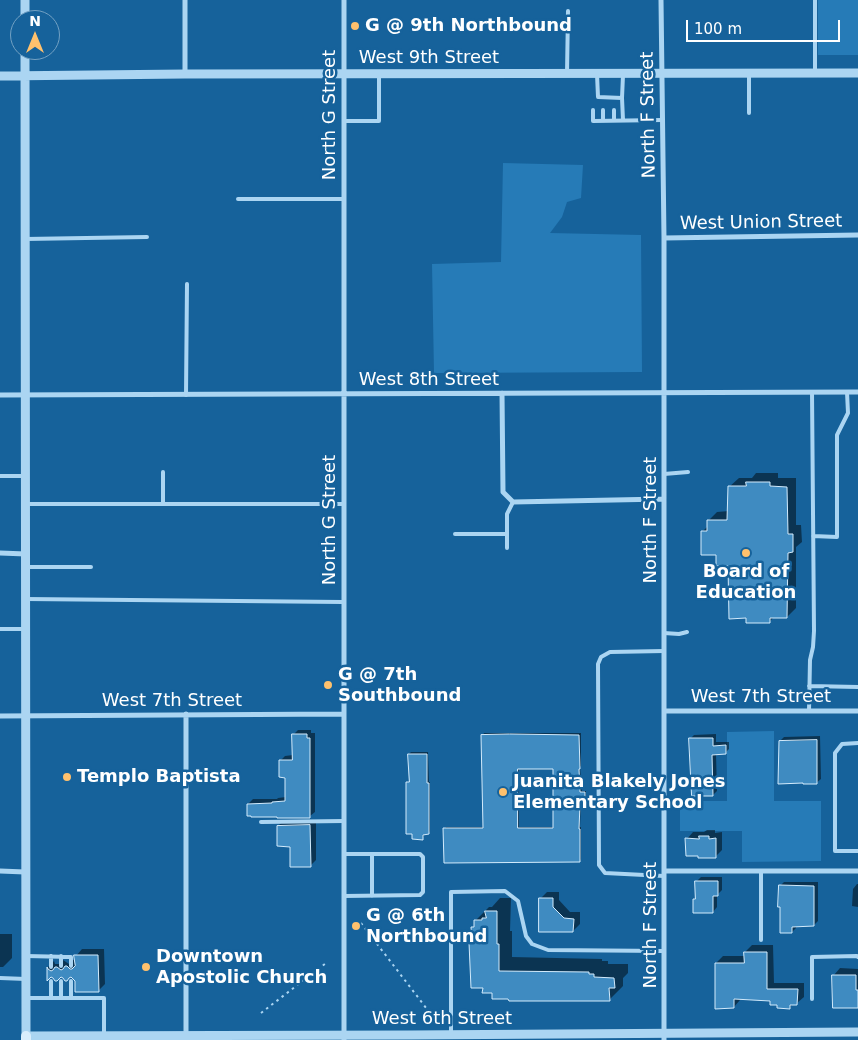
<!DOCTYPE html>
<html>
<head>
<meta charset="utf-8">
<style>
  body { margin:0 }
  #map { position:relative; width:858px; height:1040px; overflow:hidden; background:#16629b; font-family:"DejaVu Sans",sans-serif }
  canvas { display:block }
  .north { position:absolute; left:10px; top:10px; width:50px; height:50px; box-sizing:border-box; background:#16629b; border:1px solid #73a1c3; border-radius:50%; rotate:0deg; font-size:14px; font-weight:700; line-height:20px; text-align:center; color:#fff }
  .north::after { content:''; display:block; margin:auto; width:18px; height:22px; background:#ffc16d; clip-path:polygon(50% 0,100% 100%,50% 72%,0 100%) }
  .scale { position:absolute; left:686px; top:20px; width:154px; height:22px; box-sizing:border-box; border:2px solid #fff; border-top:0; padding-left:6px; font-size:15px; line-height:18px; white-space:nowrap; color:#fff; -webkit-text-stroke:4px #16629b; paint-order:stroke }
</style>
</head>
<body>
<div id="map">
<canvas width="858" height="1040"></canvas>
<div class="north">N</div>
<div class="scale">100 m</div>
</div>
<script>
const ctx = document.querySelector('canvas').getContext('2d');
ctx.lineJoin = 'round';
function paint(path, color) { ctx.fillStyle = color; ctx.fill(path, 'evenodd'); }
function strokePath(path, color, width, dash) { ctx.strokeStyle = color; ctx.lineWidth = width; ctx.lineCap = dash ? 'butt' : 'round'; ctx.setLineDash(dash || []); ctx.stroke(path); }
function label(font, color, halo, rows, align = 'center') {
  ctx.font = font + ' "DejaVu Sans",sans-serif'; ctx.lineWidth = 5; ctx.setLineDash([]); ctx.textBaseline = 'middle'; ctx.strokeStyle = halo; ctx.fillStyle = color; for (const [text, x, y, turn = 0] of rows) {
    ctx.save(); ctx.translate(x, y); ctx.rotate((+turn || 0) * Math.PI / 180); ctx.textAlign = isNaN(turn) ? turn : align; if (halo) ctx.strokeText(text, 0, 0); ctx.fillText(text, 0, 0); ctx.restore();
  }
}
paint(new Path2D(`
  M818 0H858V55H818Z
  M503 163 583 165 581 198 567 202 562 217 550 233 641 235 642 372 434 373 432 264 501 262Z
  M774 731V801H821V861L742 862V831H680V801H727V732Z`), '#267bb7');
paint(new Path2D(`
  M756 473H778V478H796V525H801L802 542 796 547V608L787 617H774L769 622 729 565 717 554 702 532 708 526V521L717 512 729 511V487L739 478H752Z
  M298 730H311V733H315V812L310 816 248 804 253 799H277L278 798 286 797V777L280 761 285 756 293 755V735Z
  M484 733H581V766L580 767 582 791H586V801L584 803H581L580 827H581V859L580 861 445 829 446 827H484L483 735ZM519 768H554L555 827H519Z
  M716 734V742H729V749L725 753 716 754 717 791 713 795 690 739 694 735Z
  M820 736 821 779 816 783 780 741 784 737Z
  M411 752H428L429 782H430V831L429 833H424V836L422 838 407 783 410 781 409 754Z
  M284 820H316V860L310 866 291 845 278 826Z
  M707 830H715V833L722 832V850L715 857 687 839 693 832H704Z
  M701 877H722V890L717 895V907L713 912 694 899 697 896V881Z
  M784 882H818V921L814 925 796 926V928L792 932 780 886Z
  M857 884H858V907L852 906 853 889Z
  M547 892H559V900L570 912H580V924L573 931 540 899Z
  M500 898H511L510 931H512V957L602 959V961H608V964H628V973L623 978V986L609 1000 493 992 484 987 471 943 473 941V928L475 925V921L489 907H492Z
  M0 934H12V958L3 967H0Z
  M752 945H773L774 983H804V997L797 1003H794L789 1008 771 1000 740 998V1000L734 1007 716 963 723 956H745V952Z
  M82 949H104L105 984 98 991 76 980 72 976 64 977 50 976 48 978V967L54 961 55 964H59L63 960 69 964 73 960H75L76 956Z
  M840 968 858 969V1006L834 975Z`), '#0007');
const building = new Path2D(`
  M746 482H770V486L787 487 788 534H793V552L788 553 787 618H770V623H746V618L729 619 728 566H716V555H701V531H707V520H727L728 486H746Z
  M292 734H307V738H310V818H277V817H251V816H247V804L272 803V802L285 801V778L279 777V760H292Z
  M510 734 579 735 580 769H579L580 792H585V804H580L579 829H580V862L444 863 443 828H483L481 735ZM518 769H553V828H518Z
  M689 738H713V746L726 745V754L712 755 713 796H692Z
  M817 740V784H803V783L778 784 779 741Z
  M408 754H427V783H429V834L423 835V840L412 839V834H406V782H409Z
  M310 825 311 867H290V847L277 846V826Z
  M699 836H709V839L716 838V858H698V856H686L685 838 699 839Z
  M695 881H718V896H713V913H693V899H695Z
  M779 885 814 886V926L792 927V933H780V907H778Z
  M539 898H553V907L564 918 574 919 573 932H539Z
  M485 911H497V944H499V971L589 972V974H594V977L614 978 615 988H609L610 1001H509L508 999H492V993H482L483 988H471L469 943H472L471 927H474V920H482V918H486Z
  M744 952H767V989H798L797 1005H790V1009L777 1008V1005H770V1001L734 999V1008L715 1009V963H744Z
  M74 955H98L99 992H75V981L71 977 69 978 67 981H65L63 978 61 977 57 981H55L53 978 51 977 47 981V967L48 969 51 971 53 970 55 967H57L61 970 63 969 65 966H67L70 969H72L75 966Z
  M832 975H856V990H858V1008H833Z`);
paint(building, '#3f8bc1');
strokePath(building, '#d3ebfc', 1);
strokePath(new Path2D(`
  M361 923 430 1013
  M261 1013 326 963`), '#abd5f2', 2, [2.5, 4]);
strokePath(new Path2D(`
  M815 0V73
  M567 74 568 11
  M597 74 598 97 622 98 623 75
  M622 98 623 120
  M593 110V121L662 120
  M603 110V120
  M614 110V120
  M749 113V73
  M344 121H379V74
  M238 199H344
  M25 239 147 237
  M186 395 187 284
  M163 472V504
  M664 474 688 472
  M0 476H25
  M26 504H344
  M455 534H506
  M813 536 837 537V435L848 413 847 392
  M507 548V514L513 502
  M25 567H91
  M25 599 343 602
  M0 629H25
  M664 633 679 634 687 632
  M664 651 610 652 601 657 598 664 599 865 605 873 664 876
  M809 686 858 687
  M809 711 810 660 813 647 814 631 812 392
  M858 743 842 744 835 753V851H858
  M261 822 344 821
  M344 854H420L423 857V892L420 895 344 896
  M372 854V896
  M761 871V940
  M26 956 71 957V966
  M51 956V967
  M61 956V966
  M0 978 26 979
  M51 981V997
  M61 981V997
  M71 981V998
  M27 998H104V1036
  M812 999V957L857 956 858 957
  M451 1035V892L505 891 518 901 526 936 532 944 548 950 664 951`), '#abd5f2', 4);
strokePath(new Path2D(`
  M185 0V74
  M344 0V1040
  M661 0 664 238V1040
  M664 238 858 235
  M502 393 503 492 513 502 664 499
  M0 395 858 392
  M0 553 26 554
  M664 711H858
  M0 716 343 714
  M0 871 25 872
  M664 871H858
  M186 1036V714`), '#abd5f2', 5);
strokePath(new Path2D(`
  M25 0V20
  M25 50 26 1036 411 1035 858 1032
  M0 76 185 74 858 73`), '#abd5f2', 9);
strokePath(new Path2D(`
  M26 1036V1040`), '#daeefc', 10);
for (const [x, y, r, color] of [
  [355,26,5,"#ffc16d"],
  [746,553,5,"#ffc16d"],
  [328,685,5,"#ffc16d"],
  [67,777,5,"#ffc16d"],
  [503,792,5,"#ffc16d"],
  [356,926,5,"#ffc16d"],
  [146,967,5,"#ffc16d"]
]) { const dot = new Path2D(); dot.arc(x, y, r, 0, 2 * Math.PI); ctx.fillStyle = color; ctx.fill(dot); strokePath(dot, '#16629b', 2); }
label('bold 18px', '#fff', '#16629b', [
  ["G @ 9th Northbound",365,26],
  ["Board of",746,572,"center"],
  ["Education",746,593,"center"],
  ["G @ 7th",338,675],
  ["Southbound",338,696],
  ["Templo Baptista",77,777],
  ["Juanita Blakely Jones",513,782],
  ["Elementary School",513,803],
  ["G @ 6th",366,916],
  ["Northbound",366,937],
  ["Downtown",156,957],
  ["Apostolic Church",156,978]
], 'left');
label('18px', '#fff', '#16629b', [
  ["West 9th Street",429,58],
  ["North G Street",330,115,-90],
  ["North F Street",649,115,-91],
  ["West Union Street",761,223,-1],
  ["West 8th Street",429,380],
  ["North G Street",330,520,-90],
  ["North F Street",651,520,-90],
  ["West 7th Street",761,697],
  ["West 7th Street",172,701],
  ["North F Street",651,925,-90],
  ["West 6th Street",442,1019]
]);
</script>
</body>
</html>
